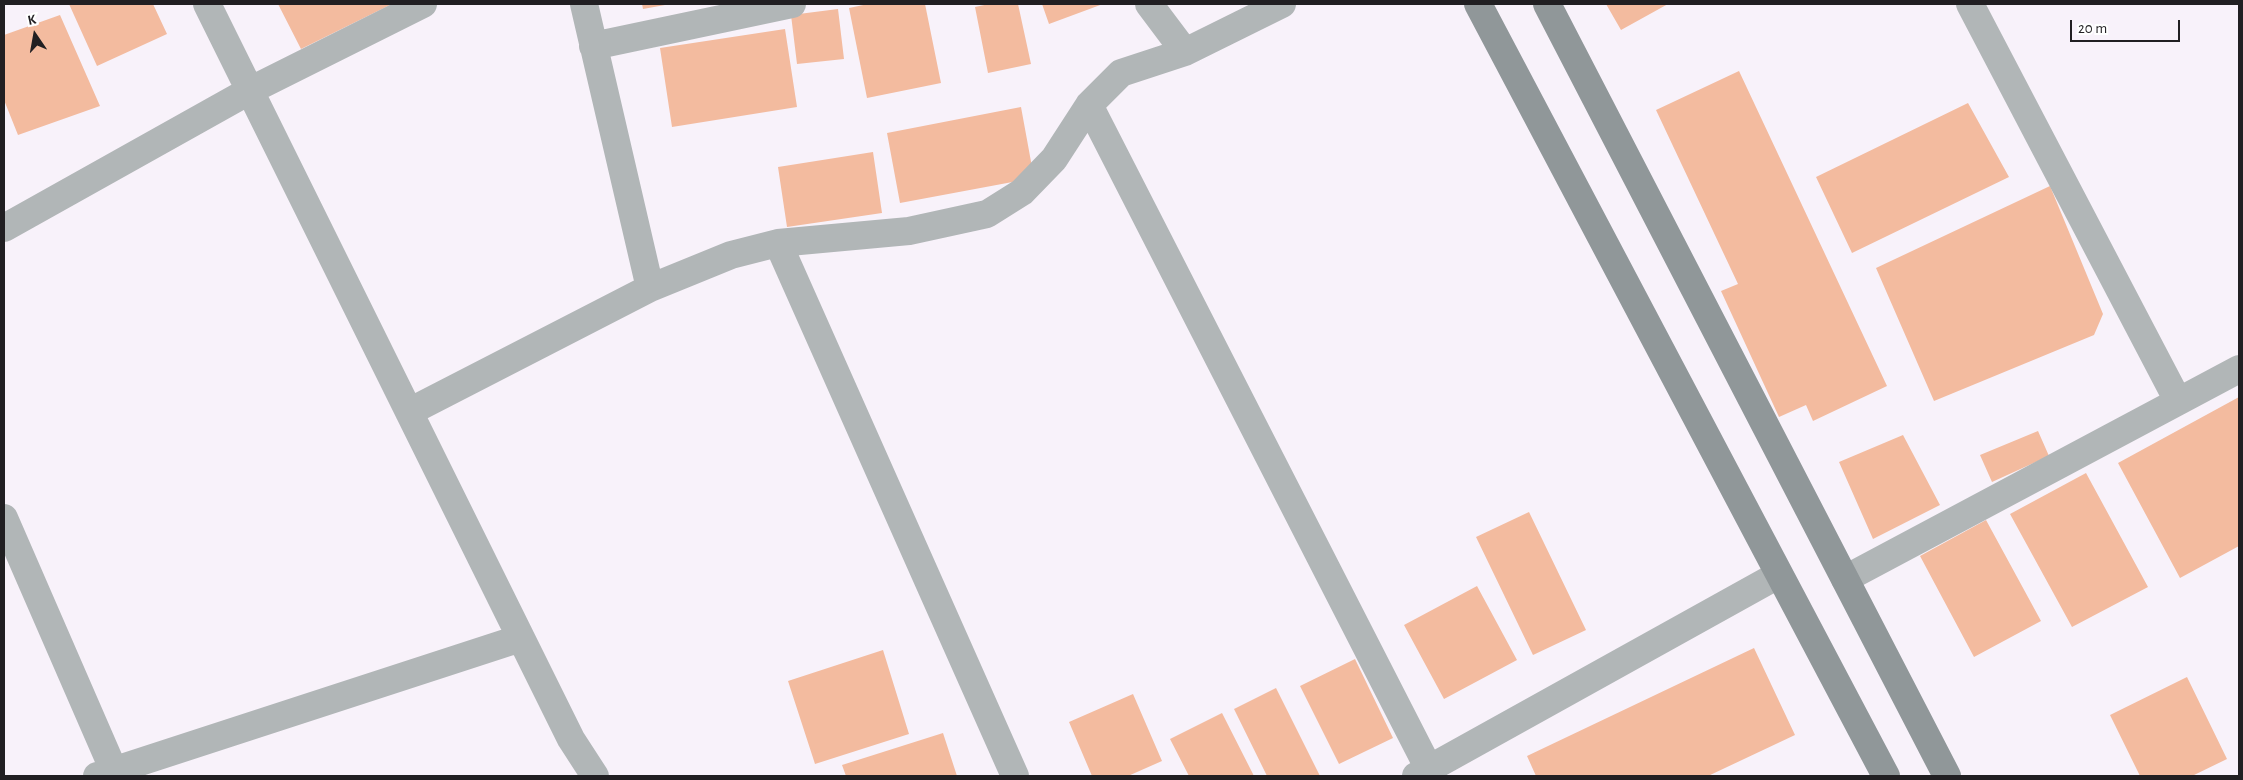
<!DOCTYPE html>
<html>
<head>
<meta charset="utf-8">
<style>
  body { margin:0 }
  #map { position:relative; width:2243px; height:780px; overflow:hidden; background:#f8f2fa; font-family:"Alegreya Sans",sans-serif }
  canvas { display:block }
  .frame { position:absolute; inset:0; border:5px solid #211f22; pointer-events:none }
  .north { position:absolute; left:10px; top:10px; width:50px; height:50px; -webkit-text-stroke:4px #fff; paint-order:stroke; rotate:348deg; font-size:14px; font-weight:700; line-height:20px; text-align:center; color:#211f22 }
  .north::after { content:''; display:block; margin:auto; width:18px; height:22px; background:#211f22; clip-path:polygon(50% 0,100% 100%,50% 72%,0 100%) }
  .scale { position:absolute; left:2070px; top:20px; width:110px; height:22px; box-sizing:border-box; border:2px solid #211f22; border-top:0; padding-left:6px; font-size:15px; line-height:18px; white-space:nowrap; color:#211f22; -webkit-text-stroke:4px #fff; paint-order:stroke }
</style>
</head>
<body>
<div id="map">
<canvas width="2243" height="780"></canvas>
<div class="frame"></div>
<div class="north">K</div>
<div class="scale">20 m</div>
</div>
<script>
const ctx = document.querySelector('canvas').getContext('2d');
ctx.lineJoin = 'round';
function paint(path, color) { ctx.fillStyle = color; ctx.fill(path, 'evenodd'); }
function strokePath(path, color, width, dash) { ctx.strokeStyle = color; ctx.lineWidth = width; ctx.lineCap = dash ? 'butt' : 'round'; ctx.setLineDash(dash || []); ctx.stroke(path); }
paint(new Path2D(`
  M69 4H153L167 34 97 66Z
  M278 4H392L301 49Z
  M642 4H665V5L643 9Z
  M868 4H925L941 83 867 98 849 8Z
  M989 4H1018L1031 64 988 73 975 7Z
  M1042 4H1103L1049 24Z
  M1606 4H1668L1621 30Z
  M838 9 844 59 797 64 791 15Z
  M60 15 100 106 18 135 4 100V35Z
  M785 29 797 107 672 127 660 48Z
  M1739 71 1887 386 1813 421 1806 405 1779 417 1721 291 1738 284 1656 110Z
  M1968 103 2009 177 1852 253 1816 177Z
  M1021 107 1034 178 900 203 887 133Z
  M873 152 882 213 787 227 778 167Z
  M2050 186 2103 314 2094 335 1934 401 1876 268Z
  M2239 397V546L2180 578 2118 463Z
  M2038 431 2049 456 1992 482 1980 455Z
  M1903 435 1940 505 1873 539 1839 462Z
  M2086 473 2148 587 2072 627 2010 514Z
  M1529 512 1586 630 1533 655 1476 537Z
  M1986 520 2041 621 1974 657 1920 556Z
  M1477 586 1517 660 1444 699 1404 625Z
  M1754 648 1795 735 1708 776H1536L1527 756Z
  M883 650 909 734 815 764 788 681Z
  M1355 659 1393 738 1339 764 1300 686Z
  M2187 677 2227 759 2192 776H2140L2110 715Z
  M1276 688 1320 776H1267L1234 709Z
  M1133 694 1162 761 1128 776H1092L1069 722Z
  M1222 713 1254 776H1189L1170 739Z
  M943 733 957 776H846L842 765Z`), '#f3bb9f');
strokePath(new Path2D(`
  M207 4 571 739 595 776
  M584 4 650 288
  M1149 4 1185 52
  M1970 4 2178 401
  M593 46 792 4
  M1089 105 1429 769
  M4 228 249 91 423 4
  M778 243 1015 776
  M409 412 650 288 731 255 778 243 909 231 987 214 1022 192 1054 159 1089 105 1121 73 1185 52 1282 4
  M4 518 114 771
  M1845 579 2239 369
  M97 776 521 638
  M1416 776 1778 575`), '#b1b6b7', 28);
strokePath(new Path2D(`
  M1478 4 1886 776
  M1547 4 1947 776`), '#909799', 28);
</script>
</body>
</html>
